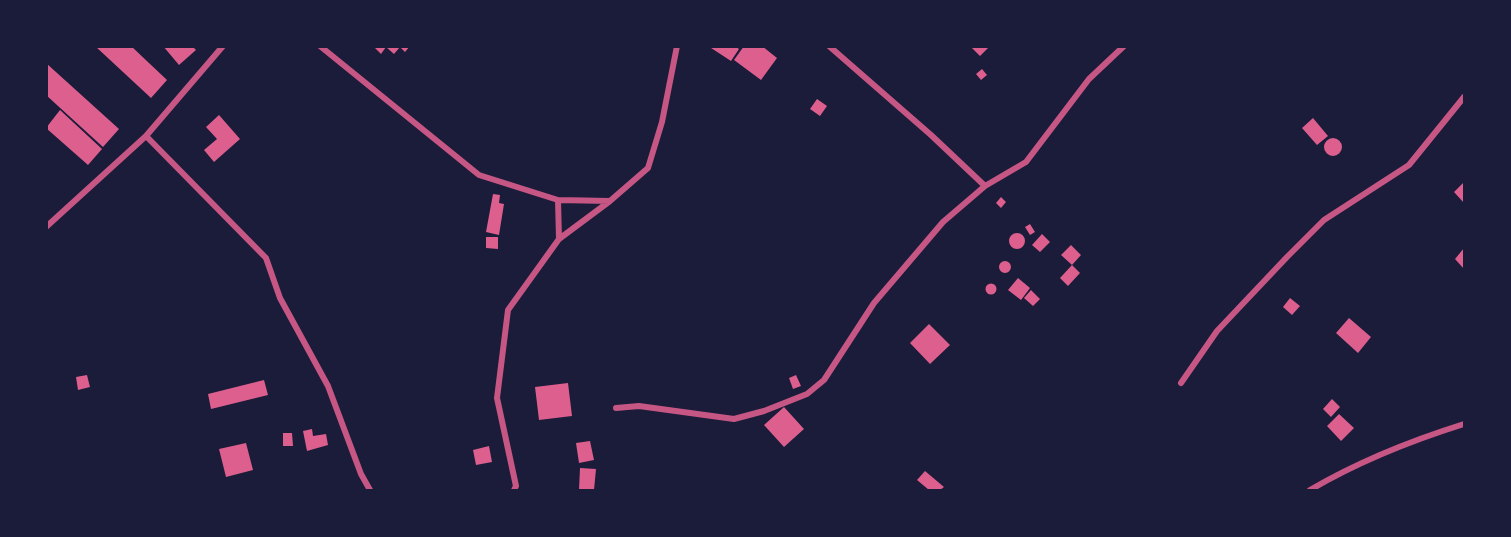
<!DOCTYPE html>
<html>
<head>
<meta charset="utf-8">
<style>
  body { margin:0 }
  #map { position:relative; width:1511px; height:537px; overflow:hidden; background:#1b1b3a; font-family:Poppins,sans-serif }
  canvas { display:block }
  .frame { position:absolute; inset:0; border:48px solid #1b1b3a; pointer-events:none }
</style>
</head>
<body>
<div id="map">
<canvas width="1511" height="537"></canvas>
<div class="frame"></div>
</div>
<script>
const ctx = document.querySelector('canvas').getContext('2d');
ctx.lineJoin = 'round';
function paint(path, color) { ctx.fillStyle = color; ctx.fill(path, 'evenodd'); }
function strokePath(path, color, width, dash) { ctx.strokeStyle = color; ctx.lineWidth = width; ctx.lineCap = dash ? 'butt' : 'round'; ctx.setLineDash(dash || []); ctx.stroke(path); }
paint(new Path2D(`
  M95 46H131L167 80 151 98Z
  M163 46H192L196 50 179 65Z
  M373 46H410L405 52 400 47 394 54 386 47 381 54Z
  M708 46H735L739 49 731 61Z
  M744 46H762L777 58 761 80 734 60Z
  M970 46H990L980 56Z
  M46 63 119 129 103 147 46 95Z
  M982 69 987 75 981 80 976 74Z
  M817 99 827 106 820 116 810 109Z
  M60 110 102 149 88 165 46 128Z
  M219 115 240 139 214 162 204 150 217 139 206 127Z
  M1313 118 1328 136 1317 145 1302 128Z
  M1324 147a9 9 0 1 1 18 0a9 9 0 1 1-18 0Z
  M1464 182V203L1454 192Z
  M493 194 500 195 499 203 504 204 499 235 486 232Z
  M1001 197 1006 202 1001 208 996 203Z
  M1030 224 1035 232 1030 235 1025 227Z
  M1009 241a8 8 0 1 1 16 0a8 8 0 1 1-16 0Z
  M1042 234 1050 242 1040 252 1032 245Z
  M486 237H498V249L486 248Z
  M1071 245 1081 255 1072 265 1061 255Z
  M1464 248V269L1455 259Z
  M999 267a6 6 0 1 1 12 0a6 6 0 1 1-12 0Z
  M1072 265 1080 273 1068 286 1060 278Z
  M1018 278 1030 288 1021 300 1008 290Z
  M985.5 289a5.5 5.5 0 1 1 11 0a5.5 5.5 0 1 1-11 0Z
  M1031 290 1040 299 1033 306 1024 298Z
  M1290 298 1300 306 1292 315 1283 307Z
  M1349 318 1371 337 1358 353 1336 333Z
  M929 324 950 345 930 364 910 343Z
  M87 375 90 387 78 390 76 377Z
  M796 375 801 386 793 389 789 378Z
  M264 380 268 395 211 409 208 394Z
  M568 383 572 416 539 420 535 387Z
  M1332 399 1340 407 1331 417 1323 409Z
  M784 407 804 429 784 447 764 425Z
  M1339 414 1354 428 1341 441 1327 426Z
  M312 429 313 436 326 434 328 445 307 451 303 431Z
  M283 433H292L293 446H283Z
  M590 441 594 460 579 463 576 443Z
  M246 443 253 470 226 477 219 449Z
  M489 446 492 462 476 465 473 450Z
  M580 468 596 469 594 490H579Z
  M925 471 944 487 940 490H929L917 480Z`), '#dd5f8e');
strokePath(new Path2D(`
  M320 46 479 175 558 200 610 201 648 168 662 122 677 46
  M829 46 931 135 985 186 1026 162 1089 79 1124 46
  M146 136 266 258 280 298 328 386 361 474 370 490
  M558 200 559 239
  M46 227 146 136 223 46
  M1181 383 1217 331 1287 257 1324 220 1409 165 1464 97
  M616 408 639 406 734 419 764 411 807 394 824 380 874 303 943 222 985 186
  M514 490 516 486 497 398 508 310 559 239 610 201
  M1310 490C1356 463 1413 440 1464 424`), '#c65784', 6);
</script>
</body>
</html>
